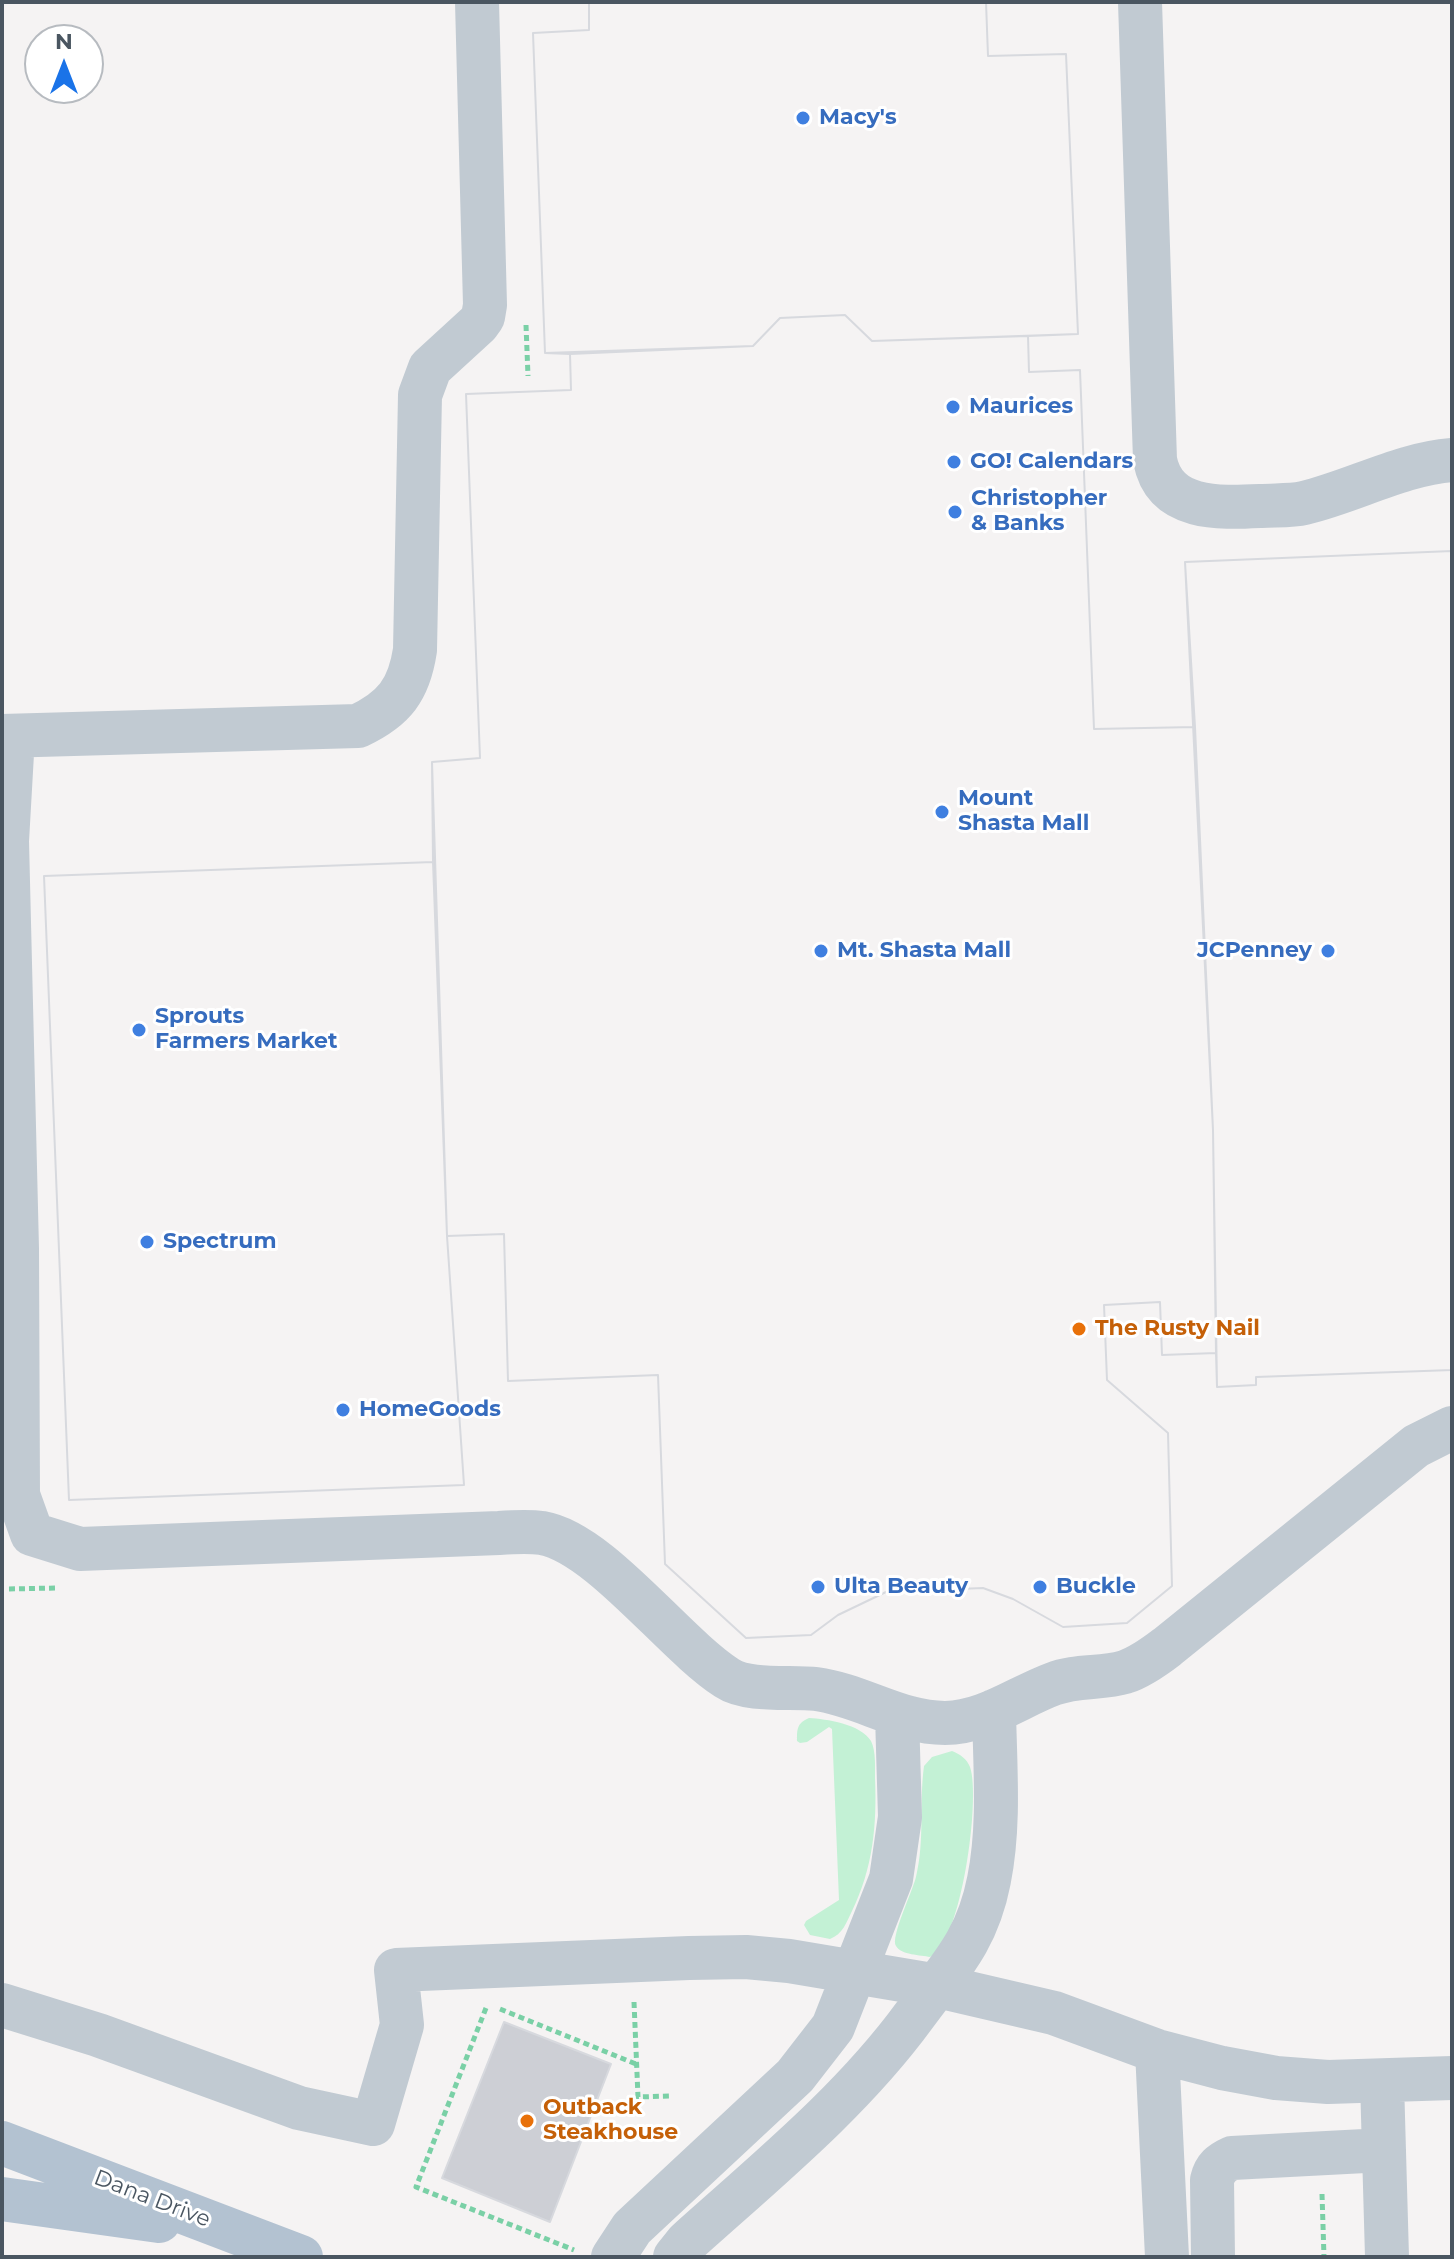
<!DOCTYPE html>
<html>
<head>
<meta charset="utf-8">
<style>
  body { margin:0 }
  #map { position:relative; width:1454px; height:2259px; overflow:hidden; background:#f5f3f3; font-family:Montserrat,sans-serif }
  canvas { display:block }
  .frame { position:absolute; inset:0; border:4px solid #4a5661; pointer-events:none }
  .north { position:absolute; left:24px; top:24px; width:80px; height:80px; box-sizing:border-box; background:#fff; border:2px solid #b7bbc0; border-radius:50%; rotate:0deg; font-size:22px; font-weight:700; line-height:32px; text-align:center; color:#4a5661 }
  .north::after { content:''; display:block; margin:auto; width:28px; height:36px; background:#1a73e8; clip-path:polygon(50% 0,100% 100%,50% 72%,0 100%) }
</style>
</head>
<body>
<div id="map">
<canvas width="1454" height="2259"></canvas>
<div class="frame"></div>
<div class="north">N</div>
</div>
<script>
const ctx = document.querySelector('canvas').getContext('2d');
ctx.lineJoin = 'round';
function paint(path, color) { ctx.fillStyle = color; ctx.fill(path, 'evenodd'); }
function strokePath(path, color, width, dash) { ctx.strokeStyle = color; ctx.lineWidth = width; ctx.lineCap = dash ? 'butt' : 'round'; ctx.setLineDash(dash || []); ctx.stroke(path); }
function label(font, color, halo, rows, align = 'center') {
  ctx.font = font + ' Montserrat,sans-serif'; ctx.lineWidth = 6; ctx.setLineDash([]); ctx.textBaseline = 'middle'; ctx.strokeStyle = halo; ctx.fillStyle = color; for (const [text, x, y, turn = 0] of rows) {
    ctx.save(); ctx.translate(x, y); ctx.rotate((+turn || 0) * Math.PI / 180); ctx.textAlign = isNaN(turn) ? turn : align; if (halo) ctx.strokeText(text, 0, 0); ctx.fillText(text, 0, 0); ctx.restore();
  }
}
paint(new Path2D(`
  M809 1718C826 1719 861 1724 871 1741 876 1751 875 1767 875 1778 877 1825 873 1868 852 1911 846 1923 843 1934 830 1939L810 1935 804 1925 806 1921 839 1900 832 1729 829 1727 807 1742 800 1743 797 1741C797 1729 797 1723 809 1718Z
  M952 1751C960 1754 967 1759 970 1767 981 1798 961 1945 930 1957 921 1955 901 1955 896 1946 890 1938 913 1890 916 1877 925 1840 919 1803 924 1766L932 1757Z`), '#c3f1d5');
const building = new Path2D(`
  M589 2H986L988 56 1066 54 1078 334 1028 336 1029 372 1080 370 1094 729 1195 727 1185 562 1452 551V1370L1256 1377V1385L1217 1387 1216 1353 1162 1355 1160 1302 1104 1305 1107 1380 1168 1433 1172 1586 1127 1623 1063 1627 1013 1599 983 1588 886 1592 838 1615 811 1635 746 1638 665 1564 658 1375 508 1381 504 1234 447 1236 464 1485 69 1500 44 876 433 862 432 762 480 758 466 394 571 390 570 354 545 353 533 33 589 30Z
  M589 2H986L988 56 1066 54 1078 334 872 341 845 315 780 318 753 346 545 353 533 33 589 30Z
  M845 315 872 341 1028 336 1029 372 1080 370 1094 729 1195 727 1213 1130 1216 1353 1162 1355 1160 1302 1104 1305 1107 1380 1168 1433 1172 1586 1127 1623 1063 1627 1013 1599 983 1588 886 1592 838 1615 811 1635 746 1638 665 1564 658 1375 508 1381 504 1234 447 1236 432 762 480 758 466 394 571 390 570 354 753 346 780 318Z
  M1452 551V1370L1256 1377V1385L1217 1387 1213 1130 1185 562Z
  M433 862 447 1236 464 1485 69 1500 44 876Z
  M504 2022 611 2064 550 2222 442 2178Z`);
paint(building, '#cdcfd5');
strokePath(building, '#d7d9de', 2);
strokePath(new Path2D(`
  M526 325 528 376
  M9 1589 56 1588
  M634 2002 638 2097 671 2096
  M486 2008 416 2187 574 2250
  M500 2009 636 2064
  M1322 2194 1324 2257`), '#7ad0a6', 5, [6, 4]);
strokePath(new Path2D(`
  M1140 2 1155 460C1165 511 1219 508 1261 506 1275 505 1291 506 1304 503 1354 491 1401 464 1452 460
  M2 736 358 726C394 709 409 690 415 650L420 395 430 368 478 324 483 317 485 305 477 2
  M13 736 7 841 17 1249 18 1495
  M2 1495H18L32 1534 80 1549 499 1533C513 1532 528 1531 542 1533 600 1543 674 1644 727 1678 748 1692 792 1686 816 1689 861 1695 899 1723 945 1723 984 1723 1018 1697 1053 1684 1076 1675 1102 1679 1125 1672 1140 1667 1154 1657 1167 1647L1416 1446 1452 1428
  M2 2005 98 2035 299 2108 373 2124 402 2025 396 1970 689 1958 746 1957 789 1961 938 1986 1054 2013 1157 2051 1222 2068 1276 2078 1328 2082 1452 2078
  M1157 2051 1167 2257
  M1382 2081 1387 2257
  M613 2257 632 2228 795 2076 833 2027 891 1879 900 1817 897 1715
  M675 2257 687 2242C766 2171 851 2102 914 2016 949 1968 977 1942 989 1880 1000 1825 995 1767 994 1711
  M1213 2257 1212 2180C1215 2168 1221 2163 1232 2158L1384 2150`), '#c1cad2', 44);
strokePath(new Path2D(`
  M2 2143 301 2257
  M2 2199 159 2221`), '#b3c2d1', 44);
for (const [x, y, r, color] of [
  [803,118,8,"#3f7fe0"],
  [953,407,8,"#3f7fe0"],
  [954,462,8,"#3f7fe0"],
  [955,512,8,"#3f7fe0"],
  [942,812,8,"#3f7fe0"],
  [821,951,8,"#3f7fe0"],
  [1328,951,8,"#3f7fe0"],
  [139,1030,8,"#3f7fe0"],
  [147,1242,8,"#3f7fe0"],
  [1079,1329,8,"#e8710a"],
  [343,1410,8,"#3f7fe0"],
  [818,1587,8,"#3f7fe0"],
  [1040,1587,8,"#3f7fe0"],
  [527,2121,8,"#e8710a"]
]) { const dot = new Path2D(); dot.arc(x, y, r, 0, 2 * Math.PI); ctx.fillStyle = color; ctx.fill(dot); strokePath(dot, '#fff', 3); }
label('bold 22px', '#366cbe', '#fff', [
  ["Macy's",819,118],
  ["Maurices",969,407],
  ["GO! Calendars",970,462],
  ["Christopher",971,499],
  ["& Banks",971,524],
  ["Mount",958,799],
  ["Shasta Mall",958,824],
  ["Mt. Shasta Mall",837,951],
  ["JCPenney",1312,951,"right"],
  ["Sprouts",155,1017],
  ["Farmers Market",155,1042],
  ["Spectrum",163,1242],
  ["HomeGoods",359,1410],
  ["Ulta Beauty",834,1587],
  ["Buckle",1056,1587]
], 'left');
label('bold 22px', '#c56008', '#fff', [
  ["The Rusty Nail",1095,1329],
  ["Outback",543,2108],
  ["Steakhouse",543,2133]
], 'left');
label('22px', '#4a5661', '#fff', [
  ["Dana Drive",152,2199,21]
]);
</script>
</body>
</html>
